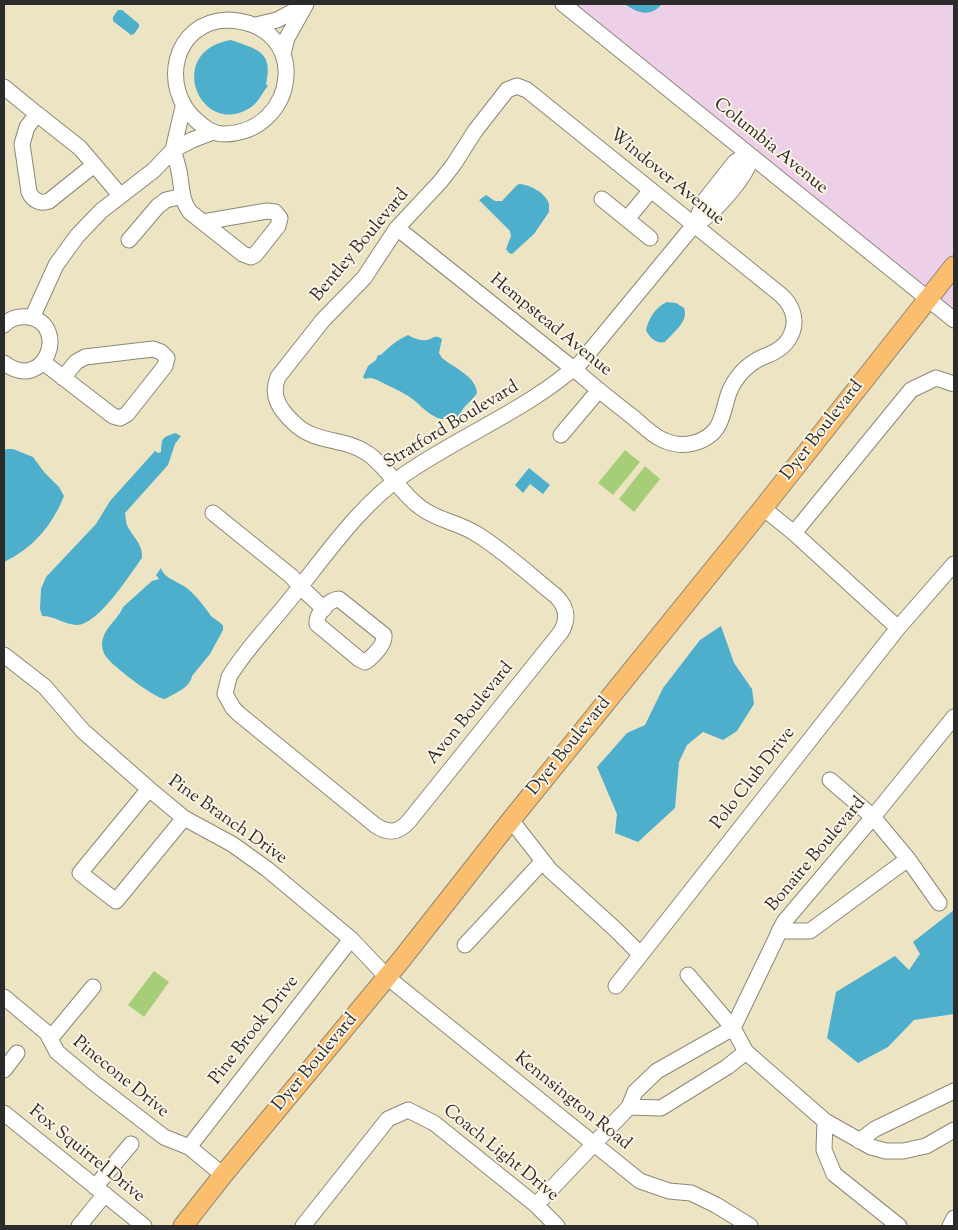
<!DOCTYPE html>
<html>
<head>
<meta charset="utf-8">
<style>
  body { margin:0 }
  #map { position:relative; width:958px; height:1230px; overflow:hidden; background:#ece4c3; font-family:"Sorts Mill Goudy",serif }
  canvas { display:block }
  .frame { position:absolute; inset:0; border:5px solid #2b2b2b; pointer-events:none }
</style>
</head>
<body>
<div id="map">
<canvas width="958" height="1230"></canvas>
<div class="frame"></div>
</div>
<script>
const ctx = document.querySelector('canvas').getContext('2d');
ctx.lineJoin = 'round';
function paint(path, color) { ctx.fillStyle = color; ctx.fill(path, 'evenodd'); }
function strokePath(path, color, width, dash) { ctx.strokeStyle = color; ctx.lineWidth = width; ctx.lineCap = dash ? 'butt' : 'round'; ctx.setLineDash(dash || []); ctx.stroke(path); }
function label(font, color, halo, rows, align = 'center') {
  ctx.font = font + ' "Sorts Mill Goudy",serif'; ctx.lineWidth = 4; ctx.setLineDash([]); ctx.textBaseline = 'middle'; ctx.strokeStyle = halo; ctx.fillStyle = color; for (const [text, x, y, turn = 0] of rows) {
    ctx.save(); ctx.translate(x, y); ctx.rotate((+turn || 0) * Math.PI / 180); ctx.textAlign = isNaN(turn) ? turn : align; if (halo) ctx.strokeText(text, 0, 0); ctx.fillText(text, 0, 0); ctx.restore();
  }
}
paint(new Path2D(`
  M574 4H625L631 8 656 10 662 4H954V256L928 289Z
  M954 276V311L937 297Z`), '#edd0e8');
paint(new Path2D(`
  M625 450 640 462 613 495 598 483Z
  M645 466 660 479 634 512 619 499Z
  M154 971 169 982 144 1017 128 1005Z`), '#a6ce79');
paint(new Path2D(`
  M625 4H662C651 17 638 14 625 4Z
  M118 10H122L139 24V27L134 34 131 35 113 21V17Z
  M231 40C255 49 274 50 266 84L268 86C261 94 258 104 248 109 200 137 164 51 231 40Z
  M520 184C530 185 546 193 549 204 549 207 549 209 549 212L534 234 512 254 509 253 506 249 511 236 510 231 479 200 486 195 495 201H502L517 185Z
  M667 302 676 303 684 308C689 321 674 332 665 342 657 344 649 338 646 330 648 320 656 306 667 302Z
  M408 335C413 338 420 341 426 340 434 339 434 334 442 339L439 353 442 358C454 368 476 376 477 393 472 402 463 405 460 415 438 428 426 409 411 398 401 391 393 388 383 383 377 380 372 376 365 379L363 377 368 366 376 360 378 355H381C390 346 397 340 408 335Z
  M175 433 181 436 175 444 168 465 125 513C126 519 126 525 129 529 135 539 143 545 142 558 130 574 98 626 76 625 64 624 54 616 42 616L40 609 41 589 46 577 96 524 110 501 155 451 158 453 161 452C162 438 161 438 175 433Z
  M7 449H13L33 457 44 472 59 487 64 496C52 526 33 548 4 562V450Z
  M529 468 550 485 543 494 530 484 523 493 515 485Z
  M161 568C164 579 180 582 188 589 198 598 204 606 211 616 215 620 220 621 223 626V630L210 654 192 676C190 688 175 693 165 699 154 698 117 669 109 660 104 655 102 650 102 643 104 627 118 620 123 607L152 581 159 579 156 575Z
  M721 626 734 663 752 689 754 704 737 731 723 740 703 732 687 745 679 762 675 808 638 842 615 833 617 814 597 767 627 733 645 725 663 688 700 640Z
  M954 910V1014L914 1020 888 1047 858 1063 827 1038 836 992 895 956 909 970 920 954 913 942Z`), '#4eafcd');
const minor = new Path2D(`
  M563 4 954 320
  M227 20C314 23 298 133 224 134 213 134 205 128 197 121 159 88 173 22 227 20Z
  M256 25 277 20 305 5
  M283 54 287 38 306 4
  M4 87 37 114
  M173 150C176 159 179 168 180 177 182 190 182 202 190 212L243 254 251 257 255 255 278 226 280 218 275 212 267 211 203 222
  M173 150 192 140 213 132
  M94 165 49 201C41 204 33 201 29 192L22 144 27 127 37 114 80 148 120 195
  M602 199 650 238
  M627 219 651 190
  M397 228C458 277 520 326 581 375 598 390 616 404 634 418 642 425 651 434 661 439 671 444 683 446 694 443 725 434 721 412 730 390 738 373 751 361 768 355 796 344 803 315 781 295L527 90 517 86 507 90 475 131 454 164 440 182 397 228 364 278 323 320 278 377C270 396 280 410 294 423 315 444 343 437 367 453 388 467 399 492 420 507 436 520 457 522 475 533 502 549 531 576 556 596 567 607 569 619 561 632L409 821C399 833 388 834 375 825L239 714 233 708 225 694 229 677C245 650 268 627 288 602 324 558 358 506 405 474 463 434 529 409 581 362L694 225 705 200 735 162 743 157 751 156C750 174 711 217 694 225
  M129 240 158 206 166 200 183 196
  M32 318 56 265 77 236 101 211 154 170 173 150 183 107
  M4 325C10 318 19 316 29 317 70 325 45 394 4 363
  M43 362 113 416 120 418 127 414 165 366 167 358 161 352 153 349 85 357 76 362 63 378
  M561 435 599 390
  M763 508 794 533 898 628
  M213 513 291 576 307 593 324 609
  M794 533 911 390 936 378 954 384
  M339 599 384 635C385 644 375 654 368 660L365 662 359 659 317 624C316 614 328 600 339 599Z
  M4 655 45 687 83 731 149 789 184 818 232 844 267 869 351 939 387 977 640 1181 669 1191 691 1193 716 1205 750 1226
  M954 717 873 817 784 922 733 1028 746 1052 825 1121 871 1147 886 1151H903L926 1146 954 1130
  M149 789 80 873 116 901 184 818
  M511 820 550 870 615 929 640 954
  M908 859 939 903
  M779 931H810L908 859 873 817 830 780
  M465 945 543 861
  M616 986 898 628 954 564
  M4 997 47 1033 57 1052 94 1083 164 1137 189 1147 223 1175
  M50 1039 93 987
  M4 1070 17 1053
  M629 1107 635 1092 657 1071 733 1028 688 975
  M4 1113 144 1226
  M825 1121 824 1150 834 1174 899 1226
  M859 1141 875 1129 954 1091
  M189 1147 351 939
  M95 1187 131 1144
  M536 1205 629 1107 661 1108 727 1067 746 1052
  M79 1226 105 1194
  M303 1226 388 1119 408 1110 434 1123 536 1205 557 1226
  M950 1226 954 1218`);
const major = new Path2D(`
  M183 1226 223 1175 401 960 511 820 763 508 954 266`);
strokePath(minor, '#8c8877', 17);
strokePath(major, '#8c8877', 21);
strokePath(minor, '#fff', 15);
strokePath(major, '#fbbe6e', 19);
label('18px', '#2b2b2b', '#fcf5e5', [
  ["Columbia Avenue",770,147,39],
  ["Windover Avenue",666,178,39],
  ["Bentley Boulevard",361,246,-50],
  ["Hempstead Avenue",550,326,39],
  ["Stratford Boulevard",452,426,-31],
  ["Dyer Boulevard",823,431,-52],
  ["Avon Boulevard",471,714,-51],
  ["Dyer Boulevard",570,747,-51],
  ["Polo Club Drive",754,779,-52],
  ["Pine Branch Drive",227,821,35],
  ["Bonaire Boulevard",817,855,-50],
  ["Pine Brook Drive",255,1031,-52],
  ["Dyer Boulevard",316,1063,-50],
  ["Pinecone Drive",120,1078,39],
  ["Kennsington Road",572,1102,39],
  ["Coach Light Drive",500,1154,39],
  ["Fox Squirrel Drive",86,1155,39]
]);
</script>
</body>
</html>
